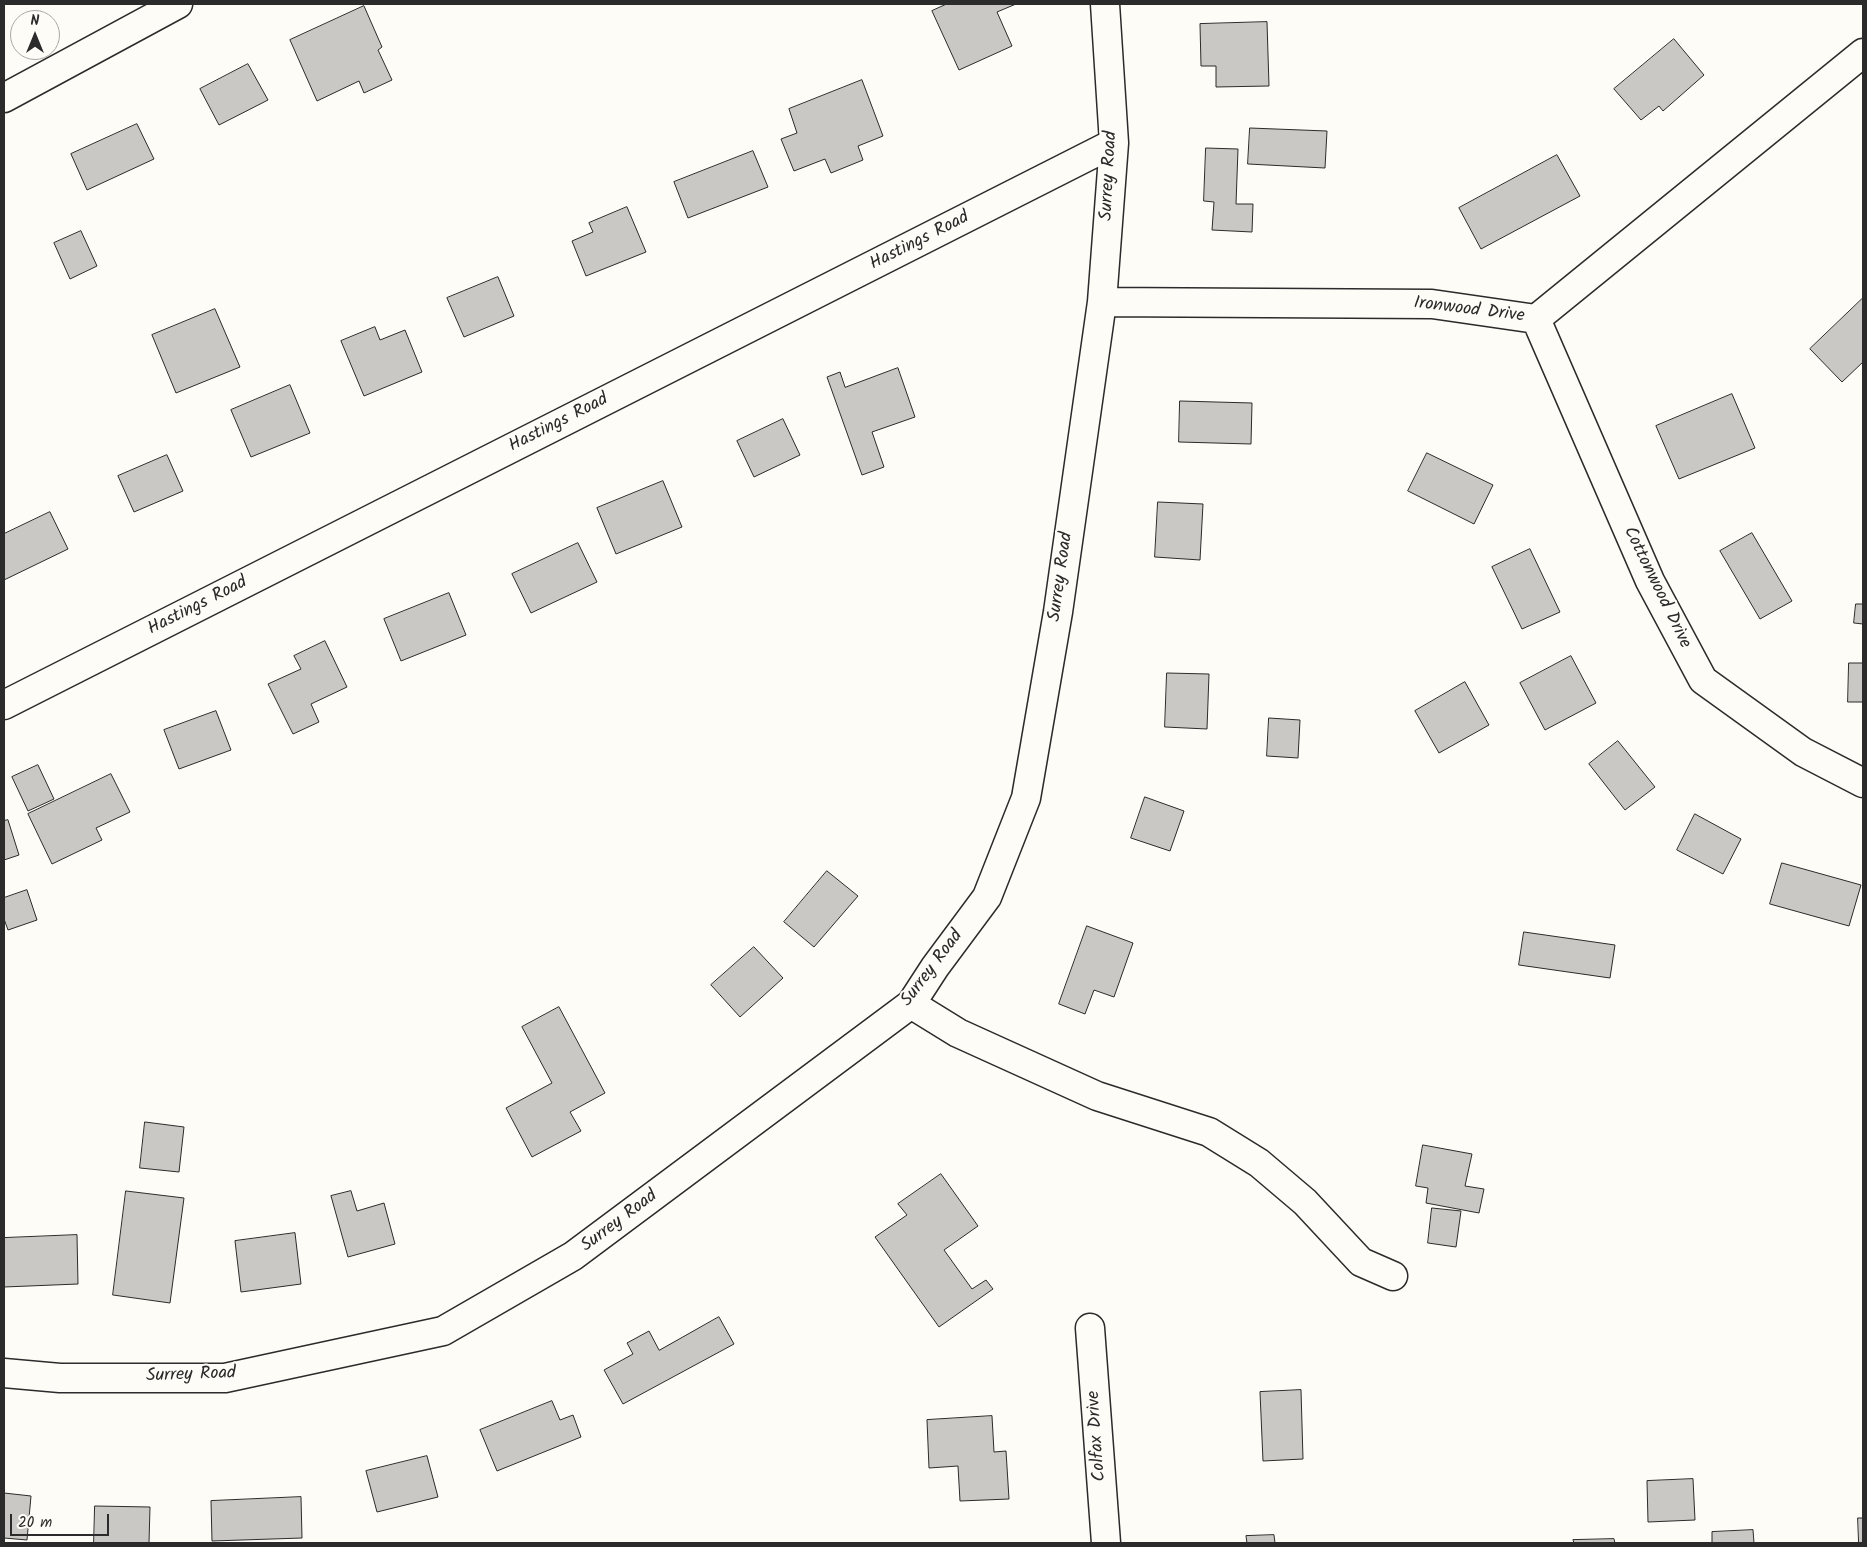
<!DOCTYPE html>
<html>
<head>
<meta charset="utf-8">
<style>
  body { margin:0 }
  #map { position:relative; width:1867px; height:1547px; overflow:hidden; background:#fdfcf7; font-family:Kalam,sans-serif }
  canvas { display:block }
  .frame { position:absolute; inset:0; border:5px solid #2b2b2b; pointer-events:none }
  .north { position:absolute; left:10px; top:10px; width:50px; height:50px; box-sizing:border-box; background:#fdfcf7; border:1px solid #a9a8a5; border-radius:50%; rotate:0deg; font-size:14px; font-weight:700; line-height:20px; text-align:center; color:#2b2b2b }
  .north::after { content:''; display:block; margin:auto; width:18px; height:22px; background:#2b2b2b; clip-path:polygon(50% 0,100% 100%,50% 72%,0 100%) }
  .scale { position:absolute; left:10px; top:1514px; width:99px; height:22px; box-sizing:border-box; border:2px solid #2b2b2b; border-top:0; padding-left:6px; font-size:15px; line-height:18px; white-space:nowrap; color:#2b2b2b; -webkit-text-stroke:4px #fdfcf7; paint-order:stroke }
</style>
</head>
<body>
<div id="map">
<canvas width="1867" height="1547"></canvas>
<div class="frame"></div>
<div class="north">N</div>
<div class="scale">20 m</div>
</div>
<script>
const ctx = document.querySelector('canvas').getContext('2d');
ctx.lineJoin = 'round';
function paint(path, color) { ctx.fillStyle = color; ctx.fill(path, 'evenodd'); }
function strokePath(path, color, width, dash) { ctx.strokeStyle = color; ctx.lineWidth = width; ctx.lineCap = dash ? 'butt' : 'round'; ctx.setLineDash(dash || []); ctx.stroke(path); }
function label(font, color, halo, rows, align = 'center') {
  ctx.font = font + ' Kalam,sans-serif'; ctx.lineWidth = 4; ctx.setLineDash([]); ctx.textBaseline = 'middle'; ctx.strokeStyle = halo; ctx.fillStyle = color; for (const [text, x, y, turn = 0] of rows) {
    ctx.save(); ctx.translate(x, y); ctx.rotate((+turn || 0) * Math.PI / 180); ctx.textAlign = isNaN(turn) ? turn : align; if (halo) ctx.strokeText(text, 0, 0); ctx.fillText(text, 0, 0); ctx.restore();
  }
}
const building = new Path2D(`
  M947 4H1016L997 12 1012 46 959 70 932 11Z
  M364 6 382 47 378 50 392 80 364 93 359 81 317 101 290 40Z
  M1267 22 1269 86 1216 87V66H1201L1200 24Z
  M1674 39 1704 75 1663 111 1659 106 1641 120 1614 89Z
  M248 64 268 100 219 125 200 89Z
  M862 80 883 136 858 146 863 160 831 173 825 159 794 171 781 139 797 133 789 109Z
  M137 124 154 159 87 190 71 154Z
  M1250 128 1327 131 1325 168 1248 164Z
  M1206 148 1238 149 1236 204H1253L1252 232 1212 230 1214 202 1204 201Z
  M753 151 768 187 688 218 674 182Z
  M1557 155 1580 196 1481 249 1459 208Z
  M627 207 646 252 586 276 572 241 593 232 589 223Z
  M81 231 97 266 70 279 54 243Z
  M498 277 514 316 464 337 447 298Z
  M1863 298V362L1842 382 1810 349Z
  M215 309 240 367 176 393 152 335Z
  M375 327 380 340 405 330 422 372 364 396 341 341Z
  M898 368 915 417 872 432 884 467 862 475 827 377 840 372 845 387Z
  M290 385 310 433 251 457 231 410Z
  M1732 394 1755 448 1679 479 1656 426Z
  M1180 401 1252 403 1251 444 1179 442Z
  M783 419 800 455 754 477 737 441Z
  M1427 453 1493 485 1474 524 1408 491Z
  M167 455 183 491 134 512 118 476Z
  M663 481 682 527 616 554 597 508Z
  M1158 502 1203 504 1200 560 1155 557Z
  M50 512 68 549 4 580V534Z
  M1752 533 1792 601 1760 619 1720 551Z
  M578 543 597 582 531 613 512 574Z
  M1530 549 1560 612 1522 629 1492 567Z
  M449 593 466 635 401 661 384 619Z
  M1856 604H1863V624L1854 623Z
  M325 641 347 687 311 704 319 722 293 734 268 684 301 669 294 656Z
  M1571 656 1596 703 1545 730 1520 683Z
  M1849 663H1863V702H1848Z
  M1167 673 1209 674 1207 729 1165 727Z
  M1465 682 1489 725 1439 753 1415 711Z
  M216 711 231 750 179 769 164 730Z
  M1269 718 1300 720 1298 758 1267 756Z
  M1618 741 1655 787 1625 810 1589 764Z
  M38 765 54 799 28 811 12 777Z
  M111 774 130 812 96 828 102 840 52 864 28 814Z
  M1145 797 1184 811 1170 851 1131 838Z
  M1695 814 1741 839 1723 874 1677 850Z
  M8 820 19 855 4 860V821Z
  M1782 863 1861 885 1849 926 1770 904Z
  M827 871 858 896 814 947 784 922Z
  M27 890 37 920 8 930 4 919V898Z
  M1087 926 1133 943 1114 997 1094 990 1085 1014 1059 1004Z
  M1524 932 1615 945 1610 978 1519 965Z
  M754 947 783 978 740 1017 711 985Z
  M559 1007 605 1093 570 1112 581 1131 532 1157 506 1108 552 1083 522 1027Z
  M145 1122 184 1127 179 1172 140 1168Z
  M1423 1145 1472 1154 1465 1186 1484 1189 1479 1213 1426 1203 1428 1188 1416 1186Z
  M941 1174 978 1226 944 1250 972 1289 986 1280 993 1289 939 1327 875 1237 907 1215 898 1204Z
  M126 1191 184 1198 170 1303 113 1295Z
  M351 1191 357 1211 384 1203 395 1244 348 1257 331 1196Z
  M1432 1208 1461 1211 1456 1247 1428 1243Z
  M295 1233 301 1284 241 1292 235 1241Z
  M77 1235 78 1284 4 1287V1238Z
  M719 1317 734 1344 623 1404 604 1370 633 1354 627 1343 649 1331 659 1350Z
  M1301 1390 1303 1459 1263 1461 1260 1392Z
  M552 1401 560 1420 573 1415 581 1437 497 1471 480 1430Z
  M992 1416 994 1452 1006 1451 1009 1499 960 1501 958 1466 929 1468 927 1420Z
  M427 1456 438 1497 377 1512 366 1471Z
  M1693 1479 1695 1520 1648 1522 1647 1481Z
  M4 1493 31 1496 27 1540 4 1538Z
  M301 1497 302 1538 212 1541 211 1501Z
  M95 1506 150 1507 149 1543H94Z
  M1858 1518H1863V1543H1859Z
  M1753 1530 1754 1543H1712V1532Z
  M1274 1535 1275 1543H1247L1246 1536Z
  M1614 1539 1615 1543H1574L1573 1540Z`);
paint(building, '#c9c8c4');
strokePath(building, '#2b2b2b', 1);
const minor = new Path2D(`
  M4 98 178 4
  M1102 302 1432 304 1536 319 1863 53
  M1536 319 1650 581 1703 680 1803 752 1863 783
  M4 705 1114 143
  M911 1004 958 1033 1097 1096 1209 1132 1259 1163 1305 1202 1361 1262 1393 1276
  M1090 1328 1106 1543
  M4 1373 60 1378H225L443 1331 573 1256 911 1004 935 967 987 897 1026 798 1058 612 1102 302 1114 143 1105 4`);
strokePath(minor, '#2b2b2b', 31);
strokePath(minor, '#fdfcf7', 28);
label('18px', '#2b2b2b', '#fdfcf7', [
  ["Surrey Road",1110,176,-87],
  ["Hastings Road",920,242,-27],
  ["Ironwood Drive",1469,311,7],
  ["Hastings Road",559,424,-27],
  ["Surrey Road",1062,577,-82],
  ["Cottonwood Drive",1656,588,64],
  ["Hastings Road",198,607,-27],
  ["Surrey Road",933,969,-53],
  ["Surrey Road",620,1222,-37],
  ["Surrey Road",191,1376,-2],
  ["Colfax Drive",1098,1436,-94]
]);
</script>
</body>
</html>
